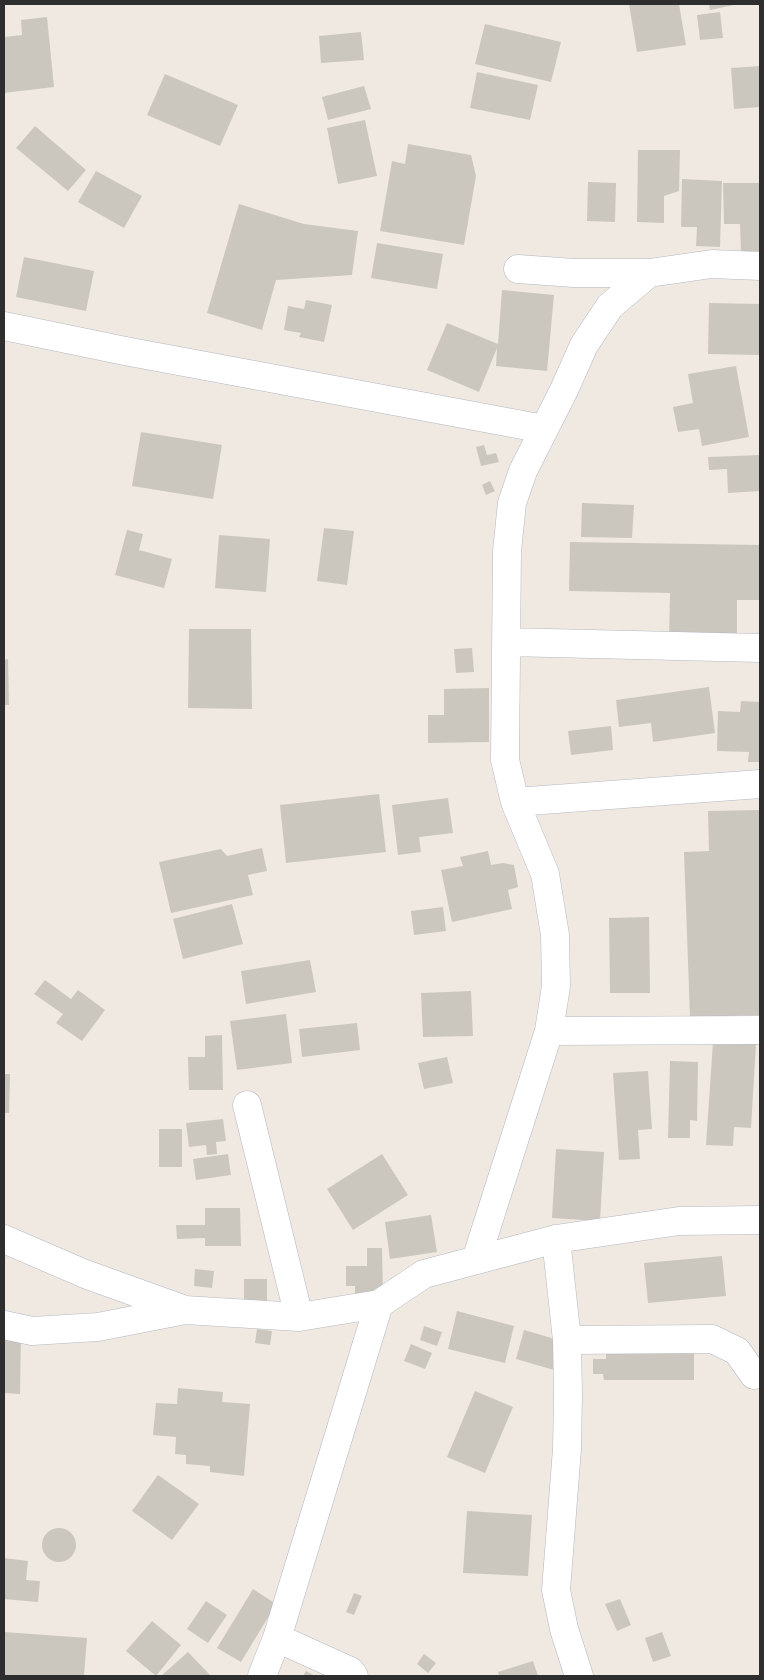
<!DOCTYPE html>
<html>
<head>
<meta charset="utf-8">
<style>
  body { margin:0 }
  #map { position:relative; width:764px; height:1680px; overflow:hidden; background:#efe9e1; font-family:"Fira Sans Condensed",sans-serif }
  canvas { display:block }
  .frame { position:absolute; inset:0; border:5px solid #2e2e2e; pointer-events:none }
</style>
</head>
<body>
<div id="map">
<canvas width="764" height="1680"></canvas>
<div class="frame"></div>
</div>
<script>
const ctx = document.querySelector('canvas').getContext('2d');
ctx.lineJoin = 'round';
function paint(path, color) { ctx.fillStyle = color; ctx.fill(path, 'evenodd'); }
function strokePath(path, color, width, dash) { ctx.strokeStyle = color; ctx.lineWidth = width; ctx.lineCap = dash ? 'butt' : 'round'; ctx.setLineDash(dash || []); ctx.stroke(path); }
paint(new Path2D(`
  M629 4H679L686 45 637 52Z
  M709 4H734V5L710 10Z
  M720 12 723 38 700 40 697 15Z
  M47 17 54 87 4 93V37L22 35 21 20Z
  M485 24 561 42 551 82 475 64Z
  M361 32 364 60 321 63 319 36Z
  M760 66V107L734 109 731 68Z
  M477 72 538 85 530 120 470 108Z
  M165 74 238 105 220 146 147 115Z
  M364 86 371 109 328 120 322 97Z
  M365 120 377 176 338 184 327 128Z
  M35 126 86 170 68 191 16 148Z
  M408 144 471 155 476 176 464 245 380 231 392 161 405 164Z
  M638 150H680L679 191 664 196V223L637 222Z
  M96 171 142 196 124 228 78 202Z
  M682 179 722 181 720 247 696 246 697 227H681Z
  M588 182 616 183 615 222 587 221Z
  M723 183H760V251H741L740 224H724Z
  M239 204 304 224 358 231 352 275 276 280 262 330 207 313Z
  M377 243 443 254 437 289 371 278Z
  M24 257 94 271 86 311 16 297Z
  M502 290 554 295 547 371 496 366 497 348 479 392 427 370 447 323 498 344Z
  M306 300 332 305 324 342 299 337 301 333 284 330 288 306 304 309Z
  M709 303 760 304V355L708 354Z
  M736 366 749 437 702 446 699 429 678 432 673 407 693 403 688 374Z
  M141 432 222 445 213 499 132 486Z
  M484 445 487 455 496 453 499 462 481 466 476 447Z
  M760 455V491L728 493 727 469 709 470 708 457Z
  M490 481 495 491 486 495 482 485Z
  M582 503 634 505 632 538 581 537Z
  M324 528 354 531 347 585 317 581Z
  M127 530 143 534 139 550 172 559 164 588 115 575Z
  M219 535 270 539 266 592 215 588Z
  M570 542 760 545V600H737V639L669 638 670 593 569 591Z
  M189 629H251L252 709 188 708Z
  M472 648 474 672 456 673 454 649Z
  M8 659 9 705H4V660Z
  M709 687 715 733 653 742 651 723 619 727 616 700Z
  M489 688V742L428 743V715H444V689Z
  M741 701 760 702V762H748L749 752 717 751 718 711 740 712Z
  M611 726 613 750 571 755 568 731Z
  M379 794 386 852 286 863 280 805Z
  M448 798 453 833 419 837 421 852 398 855 392 805Z
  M760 810V1015L690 1017 684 852 709 851 708 811Z
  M262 848 267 871 248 875 253 895 171 913 159 862 221 849 227 856Z
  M488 851 491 865 503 863 514 865 518 887 508 890 512 909 452 922 441 870 463 866 460 857Z
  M232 904 243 944 183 959 173 919Z
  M443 907 446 931 414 935 411 911Z
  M649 917 650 993H610L609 918Z
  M310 960 316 992 246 1004 241 971Z
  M45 980 71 999 78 990 105 1010 82 1041 56 1023 63 1014 34 994Z
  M471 991 473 1036 423 1037 421 993Z
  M286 1014 292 1063 237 1070 230 1021Z
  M357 1023 360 1050 302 1057 299 1029Z
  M222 1035 223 1090H189L188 1057H205V1036Z
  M713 1042 756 1044 751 1128 734 1127 733 1146 706 1145Z
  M447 1057 453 1083 424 1089 418 1063Z
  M670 1061 698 1062 697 1121 690 1120V1138H668Z
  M648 1071 652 1129 638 1130 640 1159 619 1160 613 1073Z
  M4 1074H10L9 1113H4Z
  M223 1119 226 1141 216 1142 217 1154 207 1155 206 1145 189 1147 186 1123Z
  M159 1129H182V1167H159Z
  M556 1149 604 1152 600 1221 552 1218Z
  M228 1154 231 1175 196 1180 193 1159Z
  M382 1154 408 1195 353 1230 327 1189Z
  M205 1208H240L241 1246H205V1238L177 1239 176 1225H205Z
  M431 1215 437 1252 390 1259 385 1222Z
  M367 1248H382L383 1296H355V1286H346V1266H367Z
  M722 1256 726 1296 648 1303 644 1263Z
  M195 1269 214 1271 212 1288 194 1286Z
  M244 1279H267V1304L244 1305Z
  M457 1311 514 1326 505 1363 448 1349Z
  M424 1326 442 1332 437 1346 420 1340Z
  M257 1329 272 1331 270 1345 255 1343Z
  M524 1330 562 1341 554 1370 516 1359Z
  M4 1332 21 1333 20 1394 4 1393Z
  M411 1344 432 1353 425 1369 404 1361Z
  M606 1346H694V1380H604L603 1374H593V1359H606Z
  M178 1388 223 1392 222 1402 250 1404 244 1476 210 1472V1466L186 1464V1455L175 1454 176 1437 153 1435 156 1403 177 1404Z
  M475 1391 513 1407 485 1473 447 1457Z
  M158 1475 199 1504 172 1540 132 1511Z
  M467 1511 532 1515 528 1576 463 1573Z
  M42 1545a17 17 0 1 1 34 0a17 17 0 1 1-34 0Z
  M4 1558 28 1561 26 1580 40 1581 38 1602 4 1599Z
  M253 1589 276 1604 241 1662 217 1648Z
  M354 1593 362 1596 354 1615 346 1612Z
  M620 1599 631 1625 617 1631 605 1604Z
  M206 1601 227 1615 208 1643 187 1629Z
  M152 1621 181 1645 156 1676 126 1651Z
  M4 1632 87 1638 84 1676H4Z
  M662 1632 671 1656 653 1662 645 1638Z
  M188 1652 211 1676H161Z
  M424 1654 436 1663 428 1673 417 1664Z
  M533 1661 538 1676H499L498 1672Z
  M306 1671 315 1676H303Z`), '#cbc7bf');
const minor = new Path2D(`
  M518 269 574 273H649L712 264 760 266
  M4 326 125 351 544 429
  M507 642 760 648
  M515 802 760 784
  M549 1031 760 1030
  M247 1105 299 1317
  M4 1239 85 1274 185 1310 299 1317 379 1304
  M556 1239 567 1340 568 1395 567 1449 556 1590 564 1629 579 1676
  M476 1260 549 1031 556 986 555 935 545 874 515 802 505 760 507 551 512 503 523 471 564 390 584 345 610 306 649 273
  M4 1325 32 1331 98 1327 185 1310
  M567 1340 712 1339 737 1351 754 1375
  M277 1638 350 1671 354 1676
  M262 1676 277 1638 379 1304 424 1274 556 1239 679 1221 760 1220`);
strokePath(minor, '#b4b7c1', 29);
strokePath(minor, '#fff', 28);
</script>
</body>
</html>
